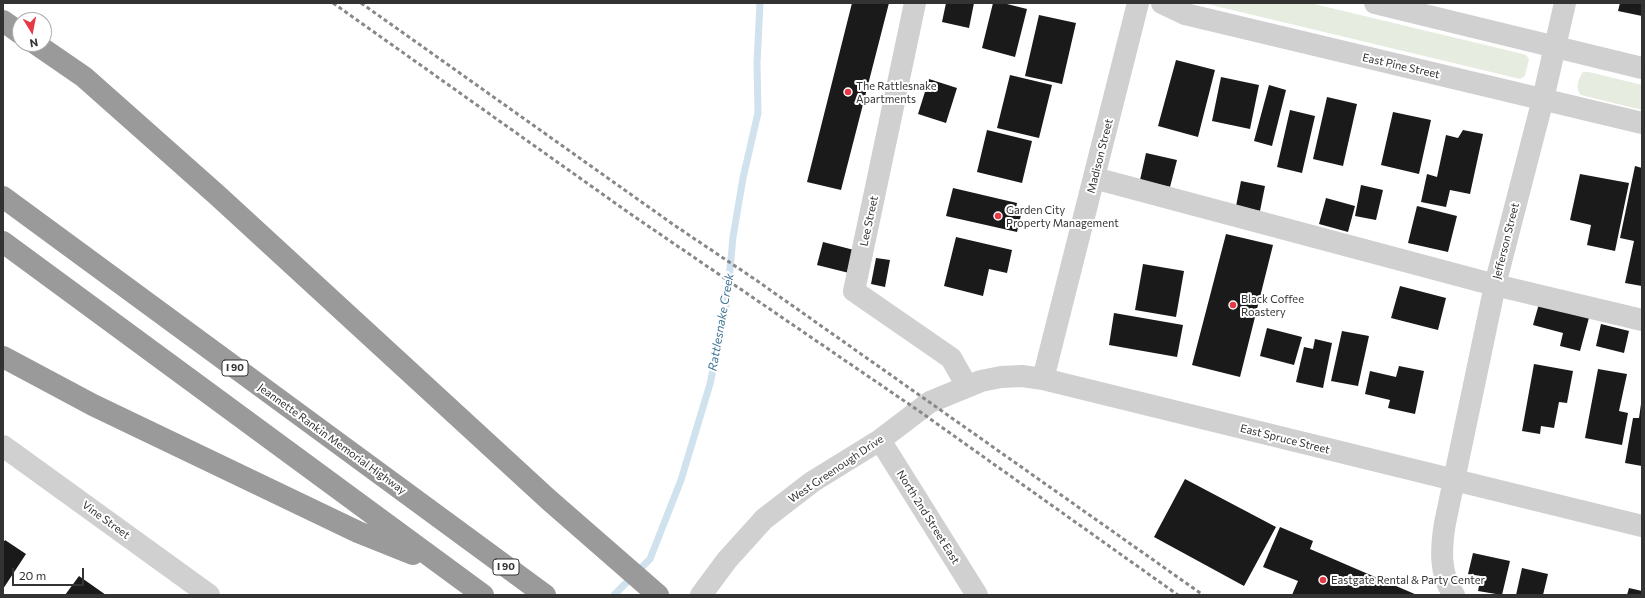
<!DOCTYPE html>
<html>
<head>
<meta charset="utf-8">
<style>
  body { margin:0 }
  #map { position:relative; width:1645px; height:598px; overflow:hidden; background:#fff; font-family:Commissioner,sans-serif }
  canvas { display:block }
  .frame { position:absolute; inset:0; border:4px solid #333; pointer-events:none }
  .north { position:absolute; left:12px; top:12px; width:40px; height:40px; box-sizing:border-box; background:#fff; border:1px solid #adadad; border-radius:50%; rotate:170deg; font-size:11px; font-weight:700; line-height:16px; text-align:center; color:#333 }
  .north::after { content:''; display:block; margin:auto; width:14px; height:18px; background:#e63946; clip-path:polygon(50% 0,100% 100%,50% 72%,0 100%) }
  .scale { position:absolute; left:12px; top:568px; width:72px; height:18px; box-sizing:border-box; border:2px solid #333; border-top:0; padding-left:5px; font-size:12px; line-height:14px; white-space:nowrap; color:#333; -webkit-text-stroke:3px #fff; paint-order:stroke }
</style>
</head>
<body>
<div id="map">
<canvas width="1645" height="598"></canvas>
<div class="frame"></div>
<div class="north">N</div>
<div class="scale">20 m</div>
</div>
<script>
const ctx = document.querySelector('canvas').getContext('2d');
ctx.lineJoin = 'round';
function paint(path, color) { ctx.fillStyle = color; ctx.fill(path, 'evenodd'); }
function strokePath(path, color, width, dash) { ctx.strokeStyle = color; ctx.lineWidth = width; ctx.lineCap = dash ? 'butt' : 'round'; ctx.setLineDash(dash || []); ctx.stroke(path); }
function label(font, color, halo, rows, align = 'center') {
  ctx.font = font + ' Commissioner,sans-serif'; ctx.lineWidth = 4; ctx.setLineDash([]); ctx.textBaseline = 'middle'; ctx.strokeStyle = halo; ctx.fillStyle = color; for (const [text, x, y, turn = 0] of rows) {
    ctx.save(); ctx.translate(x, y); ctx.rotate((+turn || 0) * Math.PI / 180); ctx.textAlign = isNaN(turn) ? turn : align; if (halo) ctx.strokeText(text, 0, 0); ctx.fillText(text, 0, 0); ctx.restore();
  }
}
paint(new Path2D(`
  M1203 3H1310L1523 54 1526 55 1529 59 1525 76 1520 79 1516 78Z
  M1583 72H1589L1642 85V110L1581 95C1575 90 1578 78 1583 72Z`), '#e6ecdf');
strokePath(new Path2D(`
  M614 595 650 559 681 480 710 384 727 301 733 237 743 178 758 113 757 63 760 3`), '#cfe2ee', 7);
paint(new Path2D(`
  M852 3H889L841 190 807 182Z
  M946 3H974L969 28 942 22Z
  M993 3H1003L1027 9 1015 57 982 48Z
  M1620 3H1642V16L1618 11Z
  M1039 15 1076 23 1062 84 1025 76Z
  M1176 60 1215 70 1198 137 1158 126Z
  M1010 75 1052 85 1039 138 997 128Z
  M1221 77 1259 85 1250 129 1212 121Z
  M929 79 957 88 946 123 918 114Z
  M1269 85 1286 90 1272 146 1254 141Z
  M1327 97 1357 104 1343 166 1313 159Z
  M1290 110 1315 116 1302 173 1277 167Z
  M1393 112 1431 120 1419 174 1381 165Z
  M987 130 1032 141 1022 183 977 172Z
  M1463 130 1483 134 1470 194 1450 190 1446 207 1421 202 1427 174 1437 177 1446 135 1458 138Z
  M1146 153 1177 160 1170 187 1140 180Z
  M1635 166 1642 168V286L1625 283 1634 241 1620 238Z
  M1580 174 1629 183 1615 251 1587 245 1591 225 1570 220Z
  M1241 181 1265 186 1260 211 1236 206Z
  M1361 185 1383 190 1376 220 1355 216Z
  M953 188 1017 203 1015 213 1021 215 1017 232 946 216Z
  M1326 198 1355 206 1348 232 1319 224Z
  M1417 206 1457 216 1448 252 1408 243Z
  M1226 234 1273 245 1240 377 1192 365Z
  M956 237 1012 250 1007 273 989 269 983 296 944 286Z
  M823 242 854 250 849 273 817 265Z
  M876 258 890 260 885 287 871 284Z
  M1143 264 1184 271 1176 317 1135 310Z
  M1400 286 1446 298 1438 330 1391 318Z
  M1540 300 1590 314 1580 351 1560 346 1563 333 1533 325Z
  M1114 313 1183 325 1177 357 1109 345Z
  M1601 324 1629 331 1624 353 1596 346Z
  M1267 328 1302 337 1294 365 1260 356Z
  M1342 331 1369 336 1358 386 1331 381Z
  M1315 339 1332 343 1323 388 1296 382 1304 347 1313 349Z
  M1534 364 1573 371 1567 403 1559 402 1554 428 1541 426 1540 434 1522 431Z
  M1399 366 1424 371 1415 414 1388 408 1390 400 1365 394 1370 371 1396 377Z
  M1598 369 1627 374 1619 411 1628 413 1622 445 1585 438Z
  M1641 404H1642V466L1625 463 1633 418H1639Z
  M1185 479 1276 527 1244 586 1154 537Z
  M1280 527 1313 541 1310 549 1417 595H1292L1298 581 1263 567Z
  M5 540 26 554 3 589V543Z
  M1473 553 1510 561 1502 595 1478 591 1481 576 1468 574Z
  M1522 568 1548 574 1543 595H1516Z
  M79 576 106 595H65Z
  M1629 588 1642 591V595H1627Z`), '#1a1a1a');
strokePath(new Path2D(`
  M915 3 854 291 951 358 967 386
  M1162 3 1185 14 1642 123
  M1375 3 1642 68
  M1094 178 1495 285 1642 320
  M1043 379 1138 3
  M880 440 977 595
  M3 446 209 595
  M701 595 727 560 764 519 812 482 880 440 930 402 981 381 1001 377 1022 376 1043 379 1642 526
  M1454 595C1439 575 1441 547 1445 523L1495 285 1543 99 1565 3`), '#d0d0d0', 22);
strokePath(new Path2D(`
  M3 21 20 33
  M36 44 84 77 217 195 549 500 658 595
  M3 197 545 595
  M3 242 483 595
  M3 357 93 405 358 532 413 554`), '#9a9a9a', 22);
strokePath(new Path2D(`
  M333 3 632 215 919 411 1178 595
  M361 3 674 225 756 280 1203 595`), '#888', 3, [4, 3]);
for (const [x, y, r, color] of [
  [848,92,4,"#e63946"],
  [998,216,4,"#e63946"],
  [1233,305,4,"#e63946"],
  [1323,580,4,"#e63946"]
]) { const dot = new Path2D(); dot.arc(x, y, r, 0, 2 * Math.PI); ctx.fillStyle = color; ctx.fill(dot); strokePath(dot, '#fff', 1.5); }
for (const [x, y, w] of [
  [235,368,26],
  [506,567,26]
]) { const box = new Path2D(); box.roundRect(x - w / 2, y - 8, w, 16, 3); ctx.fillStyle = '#fff'; ctx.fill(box); strokePath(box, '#333', 1); }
label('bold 10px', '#333', null, [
  ["I 90",235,368],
  ["I 90",506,567]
]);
label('11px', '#333', '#fff', [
  ["East Pine Street",1401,66,13],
  ["Madison Street",1100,156,-76],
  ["Lee Street",869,221,-78],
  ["Jefferson Street",1506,241,-76],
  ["Jeannette Rankin Memorial Highway",332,439,36],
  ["East Spruce Street",1285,439,14],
  ["West Greenough Drive",836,469,-34],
  ["North 2nd Street East",928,517,58],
  ["Vine Street",106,520,36]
]);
label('11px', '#333', '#fff', [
  ["The Rattlesnake",856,86],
  ["Apartments",856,99],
  ["Garden City",1006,210],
  ["Property Management",1006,223],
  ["Black Coffee",1241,299],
  ["Roastery",1241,312],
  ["Eastgate Rental & Party Center",1331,580]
], 'left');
label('italic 12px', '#3f7597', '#fff', [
  ["Rattlesnake Creek",721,322,-80]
]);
</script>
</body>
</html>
